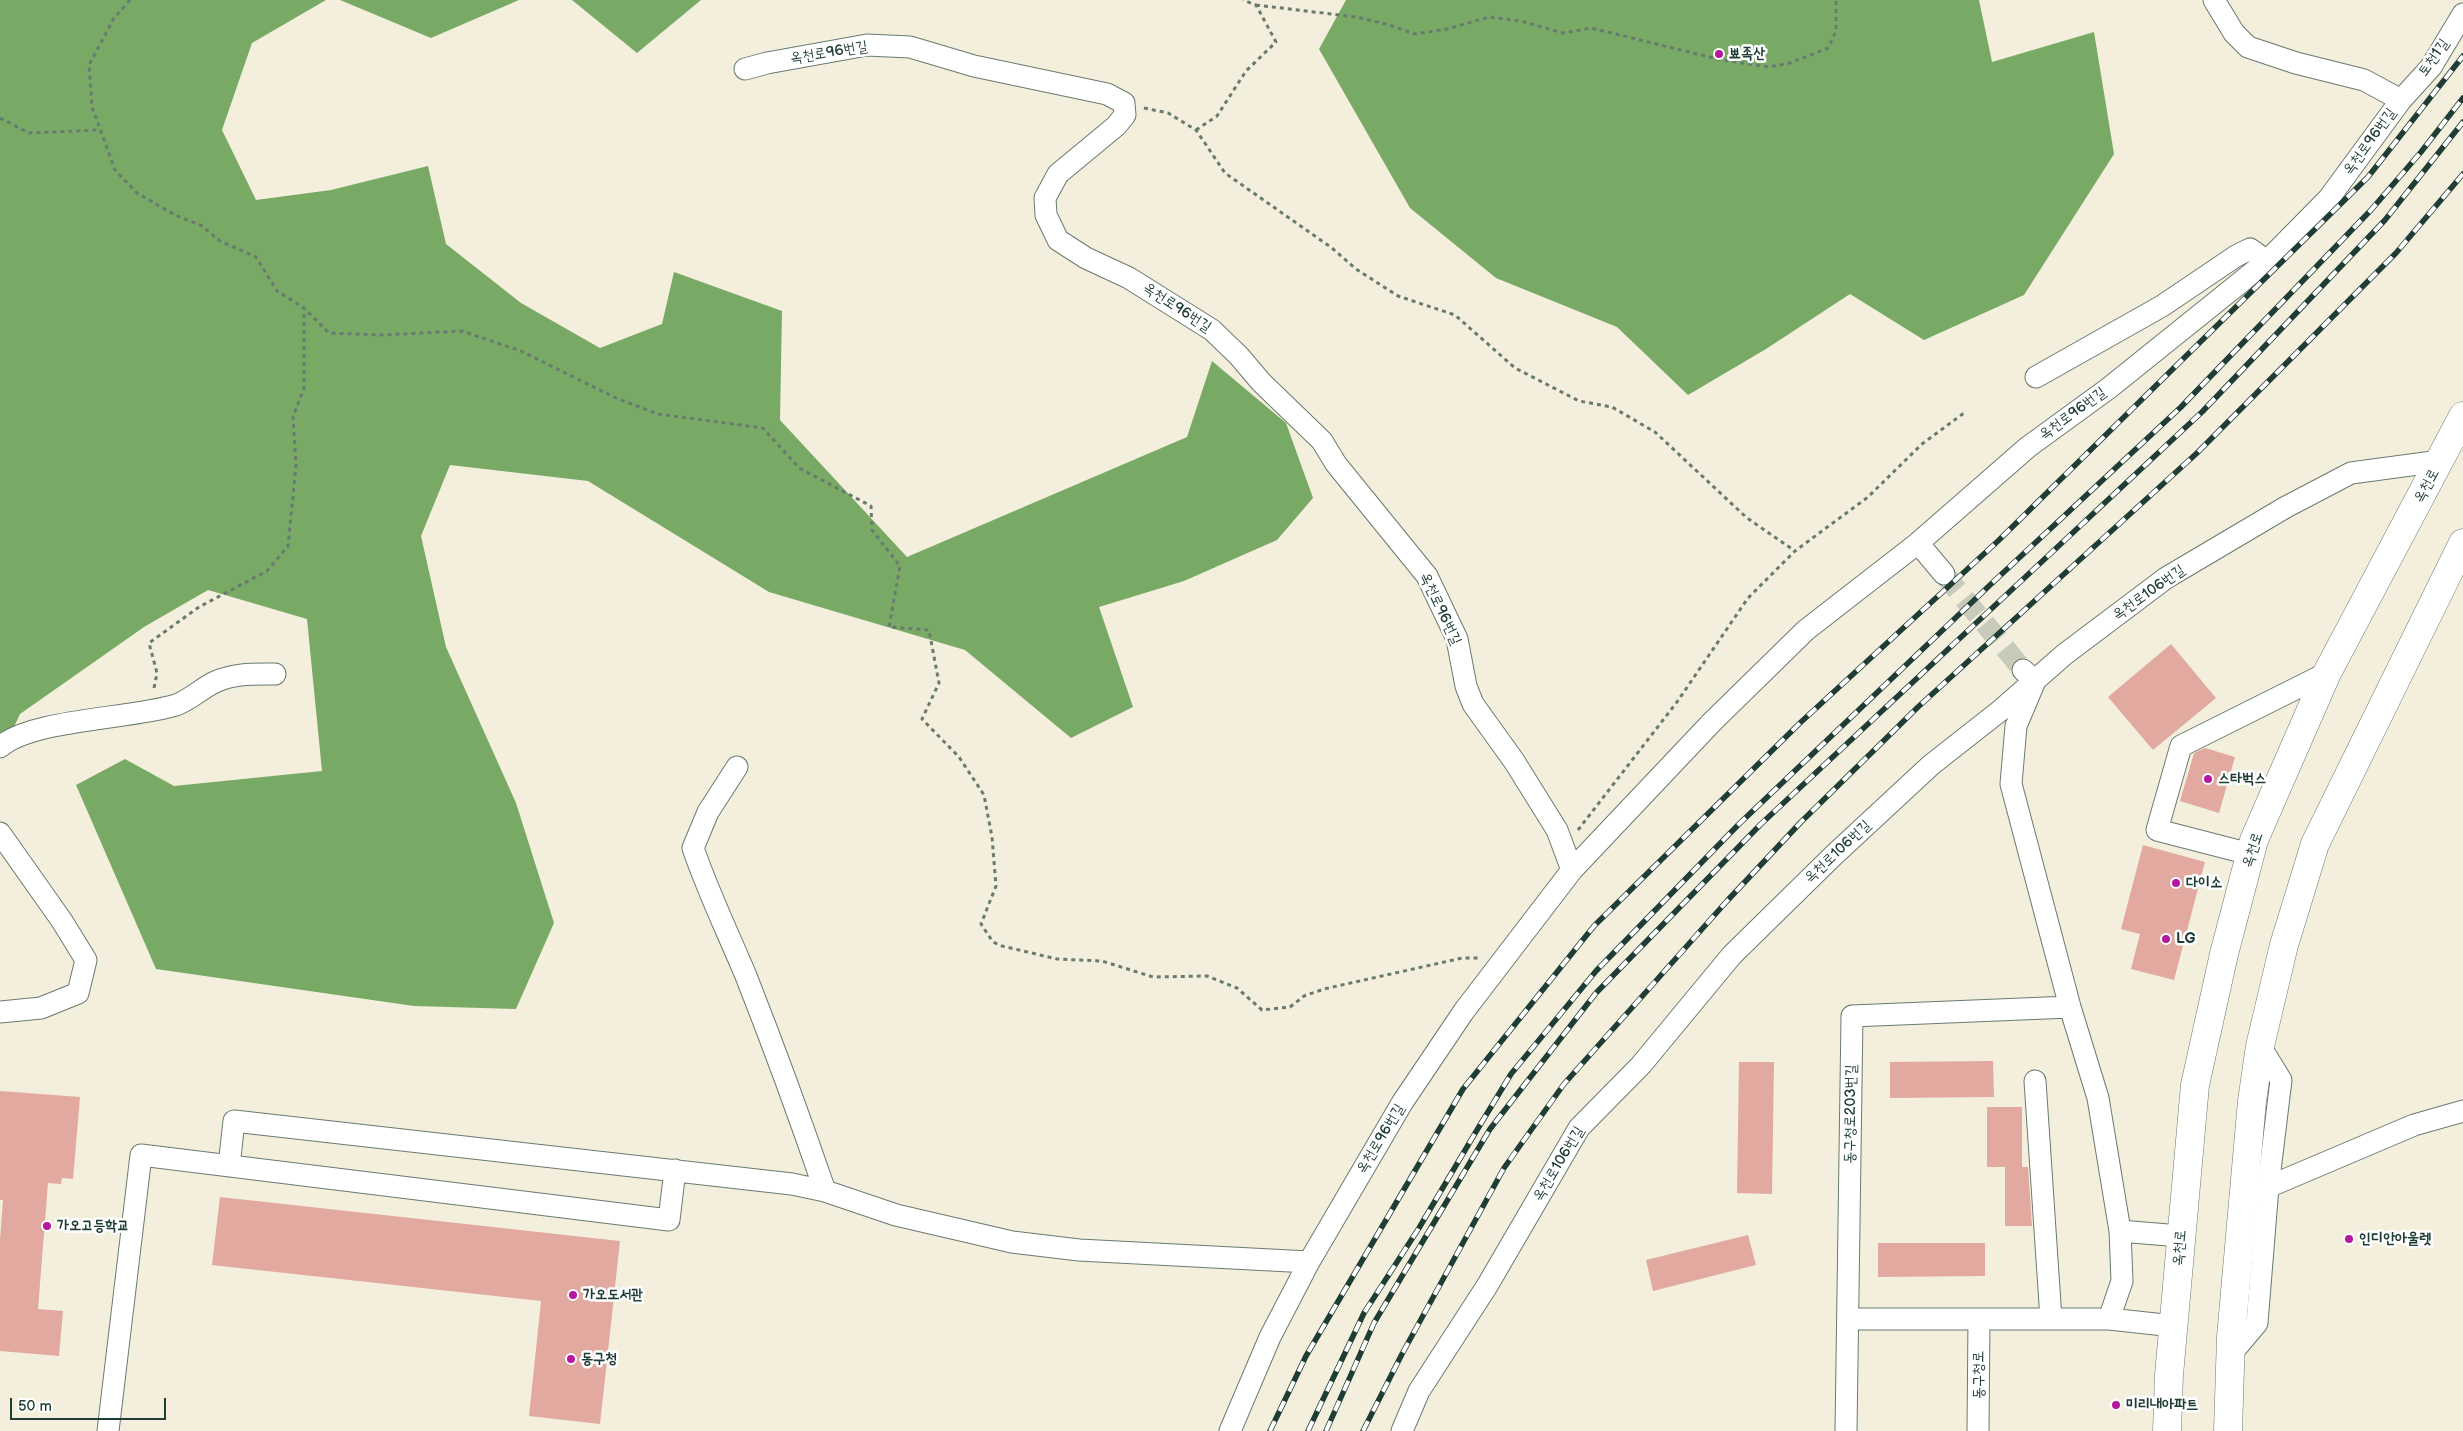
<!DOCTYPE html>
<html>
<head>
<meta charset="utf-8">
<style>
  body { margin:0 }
  #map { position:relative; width:2463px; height:1431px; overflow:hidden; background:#f3efdc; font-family:"Balsamiq Sans",sans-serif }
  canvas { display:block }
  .scale { position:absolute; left:10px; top:1398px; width:156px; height:22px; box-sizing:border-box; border:2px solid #1f3d34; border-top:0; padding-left:6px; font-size:15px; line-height:18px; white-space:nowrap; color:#1f3d34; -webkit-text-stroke:4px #fff; paint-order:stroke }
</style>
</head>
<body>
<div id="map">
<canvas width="2463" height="1431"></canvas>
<div class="scale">50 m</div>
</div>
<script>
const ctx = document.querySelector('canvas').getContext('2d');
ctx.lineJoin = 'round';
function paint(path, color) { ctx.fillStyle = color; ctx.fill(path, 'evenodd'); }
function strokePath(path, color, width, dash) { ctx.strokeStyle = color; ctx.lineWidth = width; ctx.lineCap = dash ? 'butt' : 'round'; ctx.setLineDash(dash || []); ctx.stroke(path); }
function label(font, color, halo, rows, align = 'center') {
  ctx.font = font + ' "Balsamiq Sans","Poor Story",sans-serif'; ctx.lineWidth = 5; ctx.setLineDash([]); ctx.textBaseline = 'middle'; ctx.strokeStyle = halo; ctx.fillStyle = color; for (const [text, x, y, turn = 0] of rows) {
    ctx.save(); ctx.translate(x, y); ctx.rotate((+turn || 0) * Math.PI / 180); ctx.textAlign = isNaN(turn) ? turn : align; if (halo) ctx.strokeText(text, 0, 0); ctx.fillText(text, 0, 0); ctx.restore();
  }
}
paint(new Path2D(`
  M0 0H326L252 43 222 130 256 200 331 190 428 166 446 244 521 303 600 348 662 324 674 272 782 311 780 420 907 557 1187 437 1212 361 1286 423 1313 498 1277 540 1184 581 1099 607 1133 707 1071 738 965 650 769 592 588 481 450 465 421 536 446 647 516 803 554 923 516 1009 414 1006 156 969 76 785 125 759 174 786 322 771 307 619 208 590 144 627 20 714 0 757Z
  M340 0H519L431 38Z
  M572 0H701L637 53Z
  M1346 0H1979L1992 62 2094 32 2114 154 2024 295 1924 340 1850 294 1766 349 1688 395 1617 327 1496 278 1410 208 1319 49Z`), '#78aa66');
paint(new Path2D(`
  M2171 644 2216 698 2153 750 2108 697Z
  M2205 748 2235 757 2219 813 2180 801 2194 753Z
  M2143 845 2205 862 2174 980 2131 969 2140 934 2121 929Z
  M1993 1061 1994 1097 1890 1098V1062Z
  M1739 1062H1774L1772 1194 1737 1193Z
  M0 1091 80 1097 73 1179 62 1178 61 1184 48 1183 38 1309 63 1311 59 1356 0 1351V1240L3 1200H0Z
  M1987 1107H2022V1167H2028L2032 1226H2005V1167H1987Z
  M220 1197 620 1241 600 1424 529 1416 541 1301 212 1265Z
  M1748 1235 1756 1265 1653 1291 1646 1260Z
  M1878 1243H1985V1276L1878 1277Z`), '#e1a9a0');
strokePath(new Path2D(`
  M1944 574 2023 670`), '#c9cbba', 21, [21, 11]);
const minor = new Path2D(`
  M2214 0 2234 33 2248 47 2296 63 2364 80 2401 100
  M745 69 767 63 867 45 910 47 974 66 1107 94 1124 103 1125 115 1116 126 1058 174 1045 198 1046 215 1058 240 1086 258 1129 278 1212 330 1239 356 1261 382 1322 441 1336 464 1427 576 1457 639 1466 686 1473 704 1514 761 1557 830 1572 870
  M2036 377 2162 306 2236 256 2250 249 2267 261
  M1918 543 1944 574
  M2023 670 2035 681 2016 726 2011 784 2070 1007 2098 1098 2120 1231 2122 1281 2109 1319
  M0 747C31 719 131 719 176 705 190 700 202 688 215 682 235 673 254 674 275 674
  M737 767 708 812 693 848C708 892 728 933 746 976 774 1047 800 1118 825 1191
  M0 833 62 921 86 960 78 993 41 1008 0 1012
  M2250 854 2157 830 2181 746 2327 673
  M2260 1046 2281 1080 2268 1187
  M2035 1081 2051 1319
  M229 1166 234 1121 792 1184 825 1191 896 1215 1012 1242 1079 1250 1309 1262
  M2120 1231 2180 1236
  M1848 1319H2109L2174 1326
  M2231 1354 2257 1323 2268 1187 2414 1125 2463 1111
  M108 1431 141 1155 669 1220 675 1170
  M1230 1431 1270 1337 1309 1262 1402 1103 1464 1011 1572 870 1712 722 1806 630 1918 543 2028 447 2109 388 2267 261 2329 198 2401 100 2431 67 2463 14
  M1402 1431 1419 1391 1487 1286 1579 1128 1641 1065 1732 955 1834 855 1931 765 2001 710 2065 654 2166 578 2286 507 2351 473 2440 461
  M1846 1431 1852 1016 2070 1007
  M1978 1431 1979 1319`);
const major = new Path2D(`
  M2167 1431 2169 1375 2195 1085 2224 954 2254 840 2327 673 2463 416
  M2228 1431 2231 1337 2252 1101 2260 1046 2284 945 2315 844 2463 543`);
strokePath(minor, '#697b6f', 23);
strokePath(major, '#697b6f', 29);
strokePath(new Path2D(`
  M130 0 114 18 89 65 92 107 115 170 137 193 175 215 202 226 220 241 256 257 277 291 304 308 329 333 381 335 462 331 521 351 616 398 658 414 763 428 799 468 871 506 872 530 900 566 889 627 929 630 939 683 922 719 959 757 984 795 992 837 996 886 981 924 993 942 1002 946 1057 959 1102 961 1153 977 1207 976 1237 988 1262 1010 1290 1007 1304 996 1324 989 1462 958H1479
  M1256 5 1356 17 1386 24 1415 34 1447 29 1489 17 1521 21 1563 33 1591 28 1722 60 1769 67 1790 63 1828 48 1836 31V0
  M1144 108 1168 113 1196 130 1225 173 1332 248 1356 269 1398 296 1455 315 1515 368 1579 401 1612 407 1655 432 1747 518 1795 551
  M0 118 29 133 99 130
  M1196 130 1217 116 1246 71 1276 42 1256 5 1243 0
  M154 688 157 673 149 643 199 607 267 571 288 546 296 465 293 417 304 388V308
  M1578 830 1677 702 1748 598 1795 551 1868 497 1922 444 1964 413`), '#697b6f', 3, [4, 4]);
strokePath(minor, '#fff', 21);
strokePath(major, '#fff', 28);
const rail = new Path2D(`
  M1270 1431 1306 1356 1463 1089 1594 926 1801 722 1998 541 2368 177 2463 56
  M1308 1431 1364 1313 1419 1228 1477 1130 1511 1074 1596 971 1739 824 1990 585 2181 407 2371 210 2421 152 2463 98
  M1326 1431 1374 1323 1490 1129 1596 993 1761 824 2202 412 2385 220 2463 122
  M1363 1431 1402 1354 1504 1168 1564 1084 1727 901 1801 822 1918 707 2197 453 2396 253 2463 174`);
strokePath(rail, '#1f3d34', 5.5);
strokePath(rail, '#fff', 4, [11]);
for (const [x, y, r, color] of [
  [1719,54,5,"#b5179e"],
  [2208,779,5,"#b5179e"],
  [2176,883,5,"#b5179e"],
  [2166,939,5,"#b5179e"],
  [47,1226,5,"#b5179e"],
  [2349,1239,5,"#b5179e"],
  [573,1295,5,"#b5179e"],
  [571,1359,5,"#b5179e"],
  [2116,1405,5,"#b5179e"]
]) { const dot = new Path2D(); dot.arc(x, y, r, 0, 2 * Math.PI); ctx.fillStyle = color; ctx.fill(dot); strokePath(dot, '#fff', 2); }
label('15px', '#1f3d34', '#fff', [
  ["옥천로96번길",829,53,-9],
  ["토천1길",2434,58,-55],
  ["옥천로96번길",2370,142,-54],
  ["옥천로96번길",1177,308,33],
  ["옥천로96번길",2073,414,-36],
  ["옥천로",2427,486,-62],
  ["옥천로106번길",2149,593,-35],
  ["옥천로96번길",1440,609,65],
  ["옥천로",2253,850,-72],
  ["옥천로106번길",1838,852,-43],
  ["동구청로203번길",1851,1114,-89],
  ["옥천로96번길",1381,1139,-59],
  ["옥천로106번길",1559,1164,-59],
  ["옥천로",2180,1248,-85],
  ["동구청로",1979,1375,-90]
]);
label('bold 15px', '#1f3d34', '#fff', [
  ["뾰족산",1729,54],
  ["스타벅스",2218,779],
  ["다이소",2186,883],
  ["LG",2176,939],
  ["가오고등학교",57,1226],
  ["인디안아울렛",2359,1239],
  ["가오도서관",583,1295],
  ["동구청",581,1359],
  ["미리내아파트",2126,1405]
], 'left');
</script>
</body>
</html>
